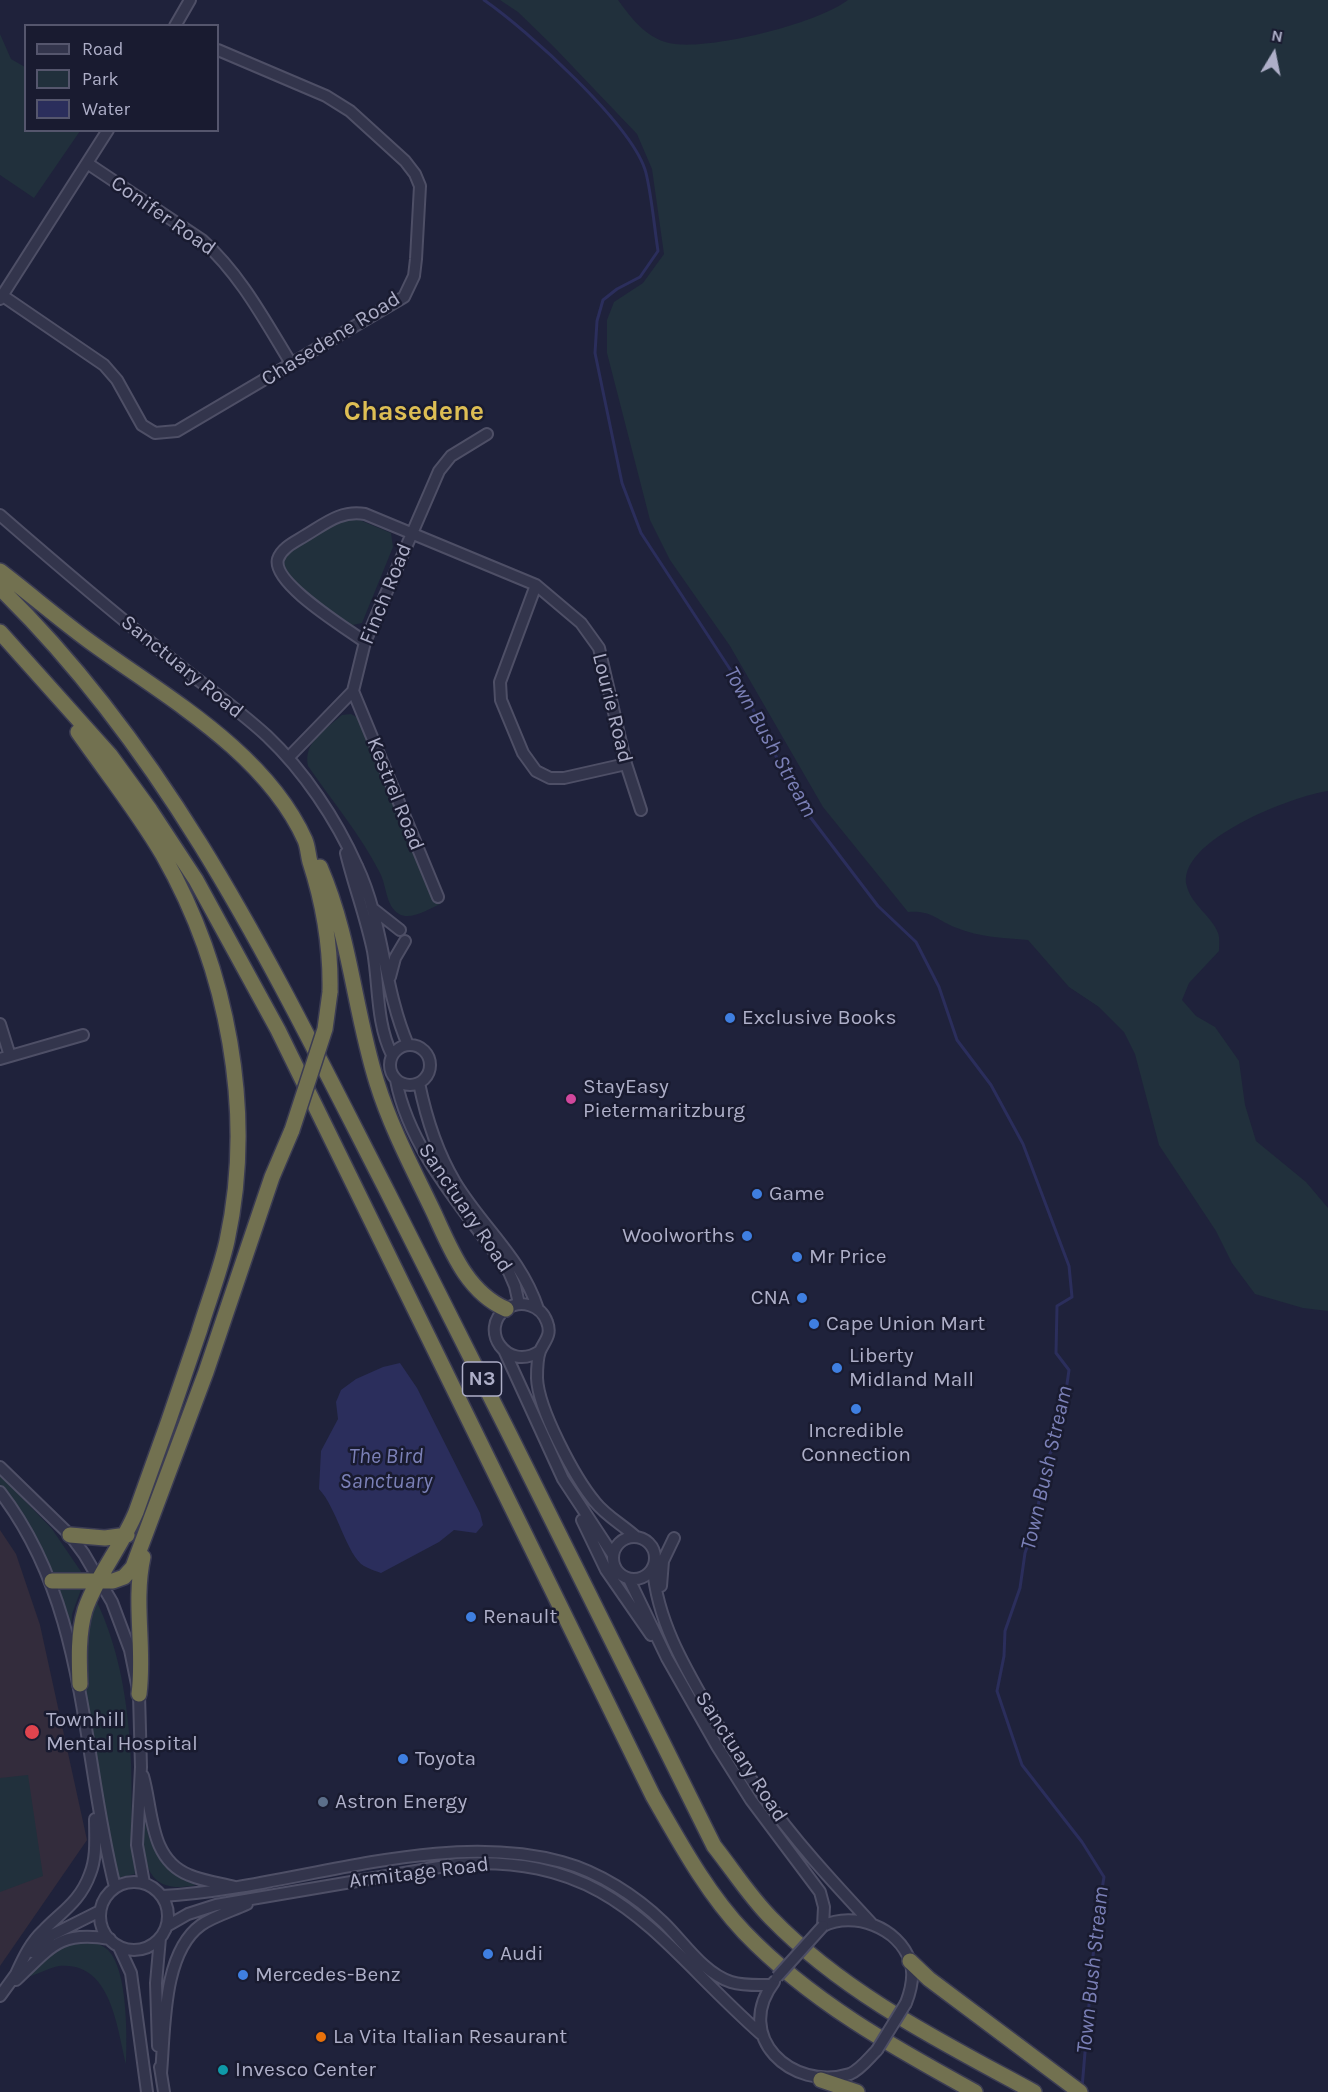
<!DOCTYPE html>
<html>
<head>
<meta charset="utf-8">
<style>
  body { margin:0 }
  #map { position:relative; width:1328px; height:2092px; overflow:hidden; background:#1f223b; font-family:Karla,sans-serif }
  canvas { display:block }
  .legend { position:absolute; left:24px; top:24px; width:195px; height:108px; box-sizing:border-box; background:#191b30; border:2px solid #55566d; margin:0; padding:8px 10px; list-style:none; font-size:18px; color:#aeafc8 }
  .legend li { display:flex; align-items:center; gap:12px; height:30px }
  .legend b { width:30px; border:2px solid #55566d }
  .north { position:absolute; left:1244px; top:24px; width:60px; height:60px; -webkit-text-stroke:4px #191b30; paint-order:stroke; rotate:10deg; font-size:16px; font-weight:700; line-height:24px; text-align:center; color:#aeafc8 }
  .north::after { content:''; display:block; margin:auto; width:21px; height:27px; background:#aeafc8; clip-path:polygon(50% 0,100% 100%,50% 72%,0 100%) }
</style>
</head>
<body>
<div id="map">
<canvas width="1328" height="2092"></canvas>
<ul class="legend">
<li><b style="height:8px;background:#33354c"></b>Road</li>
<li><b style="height:16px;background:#21303c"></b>Park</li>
<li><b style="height:16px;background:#2b2e5c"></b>Water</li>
</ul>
<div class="north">N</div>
</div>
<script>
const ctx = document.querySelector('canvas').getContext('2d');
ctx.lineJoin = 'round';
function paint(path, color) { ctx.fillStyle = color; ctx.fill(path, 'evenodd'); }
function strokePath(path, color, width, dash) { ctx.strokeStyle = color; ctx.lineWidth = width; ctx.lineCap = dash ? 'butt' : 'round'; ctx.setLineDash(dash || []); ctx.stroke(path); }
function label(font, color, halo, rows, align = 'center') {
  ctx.font = font + ' Karla,sans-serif'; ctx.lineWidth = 5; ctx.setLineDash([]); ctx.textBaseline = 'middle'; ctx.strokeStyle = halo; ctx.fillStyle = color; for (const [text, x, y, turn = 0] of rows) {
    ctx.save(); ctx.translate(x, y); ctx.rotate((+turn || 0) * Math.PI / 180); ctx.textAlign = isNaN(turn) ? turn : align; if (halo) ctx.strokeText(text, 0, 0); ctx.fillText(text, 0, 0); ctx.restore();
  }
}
paint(new Path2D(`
  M0 1530 16 1554 40 1625 87 1840 0 1966Z`), '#332c3c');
paint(new Path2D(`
  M500 0H618C632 19 648 41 675 44 714 49 816 24 848 0H1328V791C1295 795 1174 841 1187 887 1192 905 1213 918 1218 933 1220 938 1219 946 1219 951L1189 983 1182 1000 1196 1016 1215 1027 1239 1061 1245 1105 1256 1141 1306 1182 1328 1208V1311L1303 1308 1255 1294 1232 1263 1216 1231 1159 1145 1135 1054 1124 1032 1099 1007 1069 987 1028 940C1004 938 979 937 957 928 936 920 932 910 908 912L823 807 730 646 670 560 650 520 607 353V320L614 302 643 283 664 254 652 169 637 134 554 47 518 12Z
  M0 34 11 59 25 67 26 130 80 131 34 198 0 175Z
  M350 516 391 533 393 547 362 623 348 626 280 572 286 550Z
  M351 714 360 719 442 903C431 908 411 921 399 914 385 905 387 886 380 873 361 835 332 801 308 766 303 742 325 730 342 715Z
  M0 1475 52 1529 84 1576H56L51 1573 29 1528 0 1486Z
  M82 1587 72 1614 70 1644 57 1589Z
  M93 1594C115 1637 125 1684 129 1732 134 1779 129 1827 135 1874L117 1878 89 1729 79 1653Z
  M28 1775 43 1876 0 1892V1778Z
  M142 1804C147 1842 158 1872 196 1885 136 1898 144 1846 142 1804Z
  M69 1940C82 1941 97 1940 108 1950 128 1970 127 2037 126 2064 117 2027 111 1961 59 1966 47 1968 36 1976 23 1978L33 1965Z`), '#21303c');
paint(new Path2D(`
  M400 1363 417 1388 480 1513 483 1525 476 1533 454 1530 439 1542 381 1573C376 1571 369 1569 364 1566 347 1556 337 1508 319 1489L321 1451 338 1419 336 1402 341 1390 356 1379 383 1367Z`), '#2b2e5c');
strokePath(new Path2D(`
  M484 0C526 29 634 126 646 173 652 198 654 225 658 251L640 277 617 289 603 300 597 321 595 353 622 483 641 533 743 689 798 801 878 906 916 942 939 987 957 1040 991 1085 1023 1144 1069 1266 1072 1297 1057 1306 1056 1353 1069 1370 1065 1398 1057 1415 1053 1448 1044 1465 1036 1522 1025 1553 1020 1588 1005 1631 1004 1656 997 1691 1022 1765 1082 1842 1104 1877 1095 1933 1082 2088`), '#2b2e5c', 3);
const minor = new Path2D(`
  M175 26 190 0
  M87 163 202 240C241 275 265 321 292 365
  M3 296 104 365 117 380 142 425 155 433 177 431 404 297 414 276 416 259 420 186 415 174 405 161 350 111 326 96 218 50
  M0 299 108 130
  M0 515C54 562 108 608 164 653 198 681 234 706 267 736 304 771 336 819 357 866 384 923 383 987 408 1045
  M536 585 500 682 501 700 523 753 536 771 550 778H564L626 764
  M365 642C346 628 271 583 278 559 282 547 297 541 306 535 326 523 341 510 365 514L536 585 581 623 599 648 626 764 641 810
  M353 691 438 897
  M288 758 353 691 365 642 439 471 451 456 487 434
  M346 853C354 886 366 917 373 951 379 985 376 1023 392 1055
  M372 908 400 930
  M390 977 395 958 405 941
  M0 1024 10 1056
  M390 1065a20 20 0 1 1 40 0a20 20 0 1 1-40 0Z
  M0 1059 83 1035
  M396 1080C410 1153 468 1213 509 1272L515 1286 519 1304
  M419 1083C426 1117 437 1152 455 1182 482 1227 521 1257 538 1309
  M504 1350 563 1479 613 1555
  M540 1351C507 1373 478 1329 506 1309 521 1299 541 1305 547 1322 552 1335 545 1340 540 1351 537 1359 537 1370 537 1378 538 1409 575 1478 595 1502 606 1516 623 1525 636 1537
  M0 1467 70 1535 84 1554 112 1602 130 1650 139 1694 141 1767 137 1845 144 1883
  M0 1492C88 1606 81 1753 115 1887
  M582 1520 606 1570 651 1635
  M613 1558a21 21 0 1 1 42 0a21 21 0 1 1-42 0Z
  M653 1568C657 1620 684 1666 710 1711 726 1739 742 1768 761 1793 794 1840 832 1881 871 1923
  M629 1579 667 1658 717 1746 751 1800 820 1892 824 1907 823 1926
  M661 1586 663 1561 674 1538
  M143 1776C153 1810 149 1859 189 1875 203 1881 219 1883 235 1887
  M100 1916a34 34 0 1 1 68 0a34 34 0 1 1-68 0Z
  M162 1896C292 1889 435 1828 562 1862 599 1872 636 1896 663 1922 683 1941 703 1973 731 1982 744 1986 758 1985 771 1985
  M167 1926 188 1914 216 1905 457 1864C615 1854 656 1941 761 2034
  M823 1926C854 1911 898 1927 910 1961 915 1975 911 1990 906 2003
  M119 1947 131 1973 147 2092
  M32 1952 52 1935 100 1911
  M16 1974C23 1959 30 1943 43 1931 61 1912 80 1902 90 1874 97 1857 95 1837 95 1819
  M16 1980C51 1947 60 1930 110 1939
  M774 1982C733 2036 791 2092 850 2074 861 2069 868 2059 877 2050
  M0 1996 19 1970
  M158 2046 156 1983 160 1938
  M160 2067 164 2092
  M161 2073C165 2030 162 1953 201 1925 214 1916 232 1911 247 1904`);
const highway = new Path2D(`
  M0 571C30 594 59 619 89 641 164 696 265 751 305 840 308 847 308 855 310 862 324 905 331 946 330 992
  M0 588C176 760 277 977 388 1193 498 1410 606 1628 714 1846 733 1870 750 1897 771 1918 845 1994 942 2042 1034 2092
  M0 632 110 755 150 810 196 880 278 1030 653 1796C680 1843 707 1893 744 1932 810 2001 893 2047 975 2092
  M78 732C106 772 138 812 163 855 228 969 255 1112 227 1241 220 1272 208 1302 199 1332 179 1392 158 1452 136 1512 122 1546 97 1575 85 1610 78 1634 79 1659 80 1684
  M320 867C351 939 354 1010 377 1083 391 1128 414 1171 434 1213 451 1250 467 1292 506 1309
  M70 1535 105 1538 127 1535
  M52 1581H113L124 1577 133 1567 206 1372 272 1177 292 1130
  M139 1694C145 1648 133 1603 143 1557
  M910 1961 929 1979 1080 2092
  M821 2080 857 2092`);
strokePath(minor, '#4e4f66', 14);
strokePath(highway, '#3b3c53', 18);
strokePath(minor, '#33354c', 10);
strokePath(highway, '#727150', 15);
const minorBridge = new Path2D(`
  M777 1977 823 1926
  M877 2050 906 2003`);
const highwayBridge = new Path2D(`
  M292 1130 325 1029 330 992`);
strokePath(minorBridge, '#4e4f66', 14, []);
strokePath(highwayBridge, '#3b3c53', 18, []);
strokePath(minorBridge, '#33354c', 10);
strokePath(highwayBridge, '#727150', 15);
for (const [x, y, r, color] of [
  [730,1018,6,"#3f7fe0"],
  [571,1099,6,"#d1479c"],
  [757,1194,6,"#3f7fe0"],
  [747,1236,6,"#3f7fe0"],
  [797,1257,6,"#3f7fe0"],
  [802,1298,6,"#3f7fe0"],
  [814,1324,6,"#3f7fe0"],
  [837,1368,6,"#3f7fe0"],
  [856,1409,6,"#3f7fe0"],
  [471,1617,6,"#3f7fe0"],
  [32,1732,8,"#e0444e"],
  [403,1759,6,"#3f7fe0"],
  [323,1802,6,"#5c6f8a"],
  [488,1954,6,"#3f7fe0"],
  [243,1975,6,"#3f7fe0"],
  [321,2037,6,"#e8710a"],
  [223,2070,6,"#0f9aa8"]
]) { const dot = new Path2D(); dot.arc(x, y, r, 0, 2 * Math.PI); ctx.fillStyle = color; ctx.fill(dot); strokePath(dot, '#191b30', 2); }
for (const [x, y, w] of [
  [482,1379,39]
]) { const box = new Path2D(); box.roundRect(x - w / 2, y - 17, w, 34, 4.5); ctx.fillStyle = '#191b30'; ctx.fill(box); strokePath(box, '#aeafc8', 1.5); }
label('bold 20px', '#aeafc8', null, [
  ["N3",482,1379]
]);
label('21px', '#aeafc8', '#191b30', [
  ["Conifer Road",163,216,35],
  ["Chasedene Road",331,339,-32],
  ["Finch Road",386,594,-68],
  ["Sanctuary Road",182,667,39],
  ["Lourie Road",612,708,76],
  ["Kestrel Road",395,794,68],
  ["Sanctuary Road",465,1208,56],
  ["Sanctuary Road",741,1757,57],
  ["Armitage Road",419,1873,-7]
]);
label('21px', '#aeafc8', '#191b30', [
  ["Exclusive Books",742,1018],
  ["StayEasy",583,1087],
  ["Pietermaritzburg",583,1111],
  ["Game",769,1194],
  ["Woolworths",735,1236,"right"],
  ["Mr Price",809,1257],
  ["CNA",790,1298,"right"],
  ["Cape Union Mart",826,1324],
  ["Liberty",849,1356],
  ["Midland Mall",849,1380],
  ["Incredible",856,1431,"center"],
  ["Connection",856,1455,"center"],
  ["Renault",483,1617],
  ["Townhill",46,1720],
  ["Mental Hospital",46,1744],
  ["Toyota",415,1759],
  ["Astron Energy",335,1802],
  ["Audi",500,1954],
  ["Mercedes-Benz",255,1975],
  ["La Vita Italian Resaurant",333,2037],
  ["Invesco Center",235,2070]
], 'left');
label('italic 22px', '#7b80b7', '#191b30', [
  ["Town Bush Stream",770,742,61],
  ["The Bird",386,1457],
  ["Sanctuary",386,1482],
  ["Town Bush Stream",1047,1468,-77],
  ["Town Bush Stream",1093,1970,-84]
]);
label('bold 27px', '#ddbe54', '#191b30', [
  ["Chasedene",414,412]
]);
</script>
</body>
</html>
